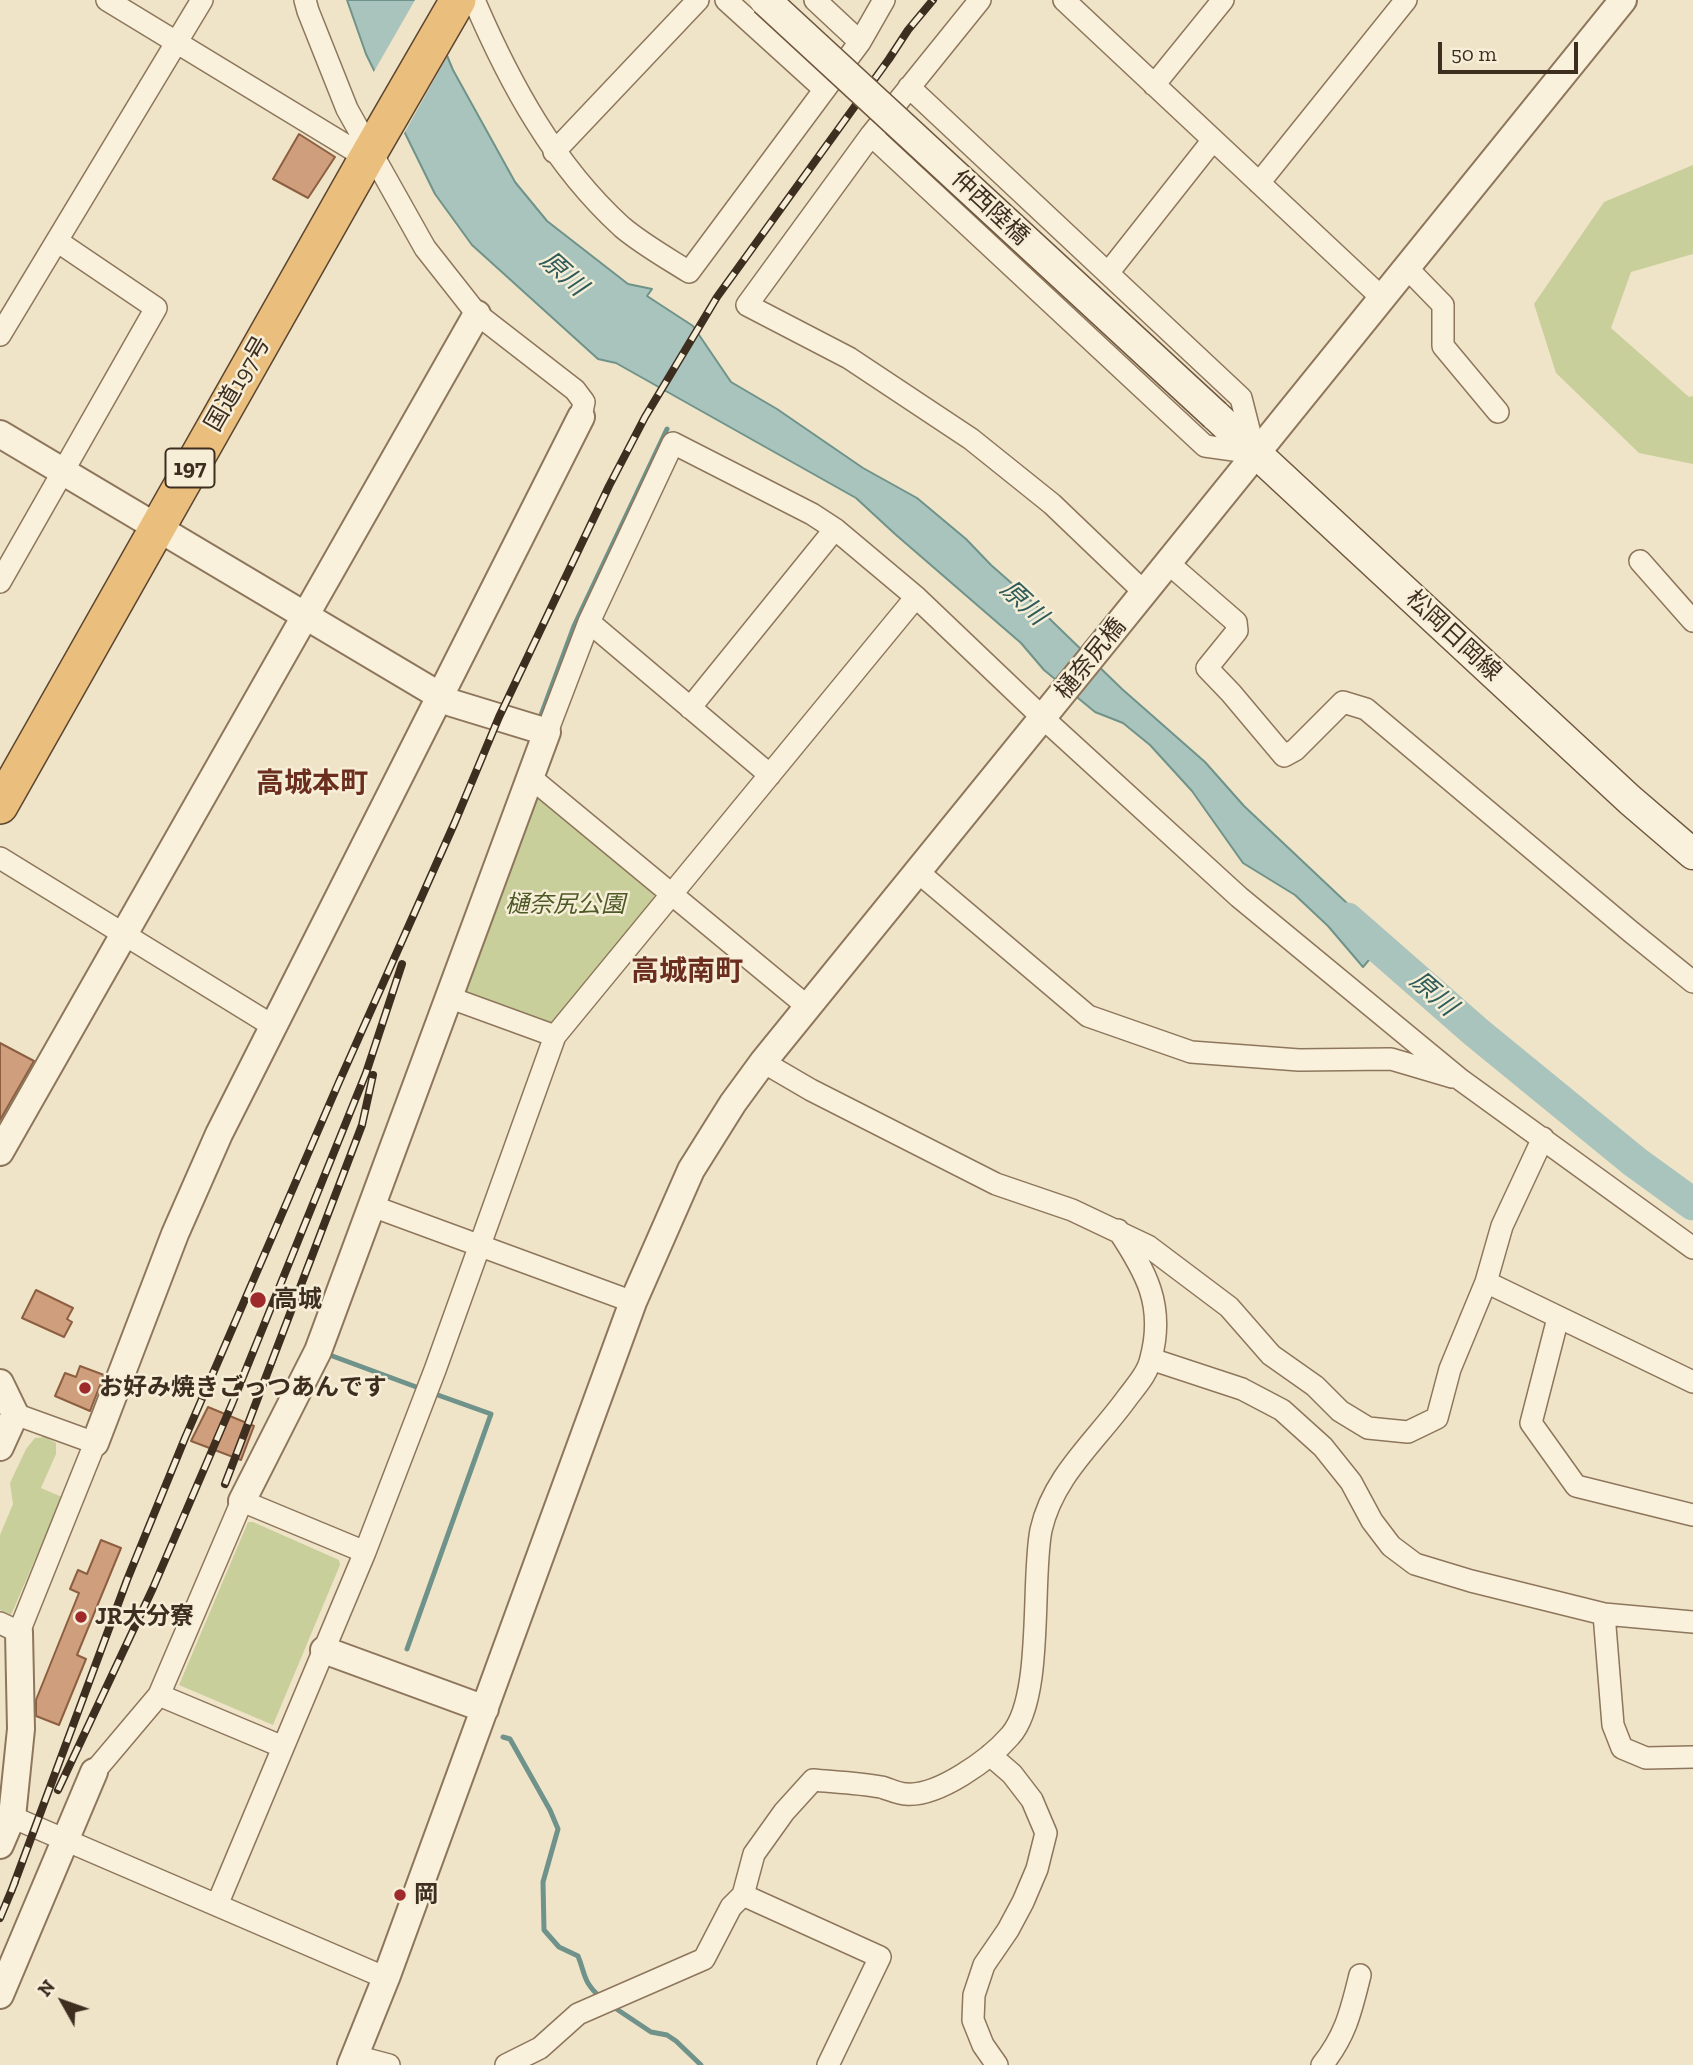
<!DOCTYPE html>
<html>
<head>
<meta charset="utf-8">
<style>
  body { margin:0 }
  #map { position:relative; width:1693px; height:2065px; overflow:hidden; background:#f0e4c8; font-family:"Zilla Slab",serif }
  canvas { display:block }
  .north { position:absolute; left:28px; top:1967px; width:70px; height:70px; -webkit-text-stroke:5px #f7eed8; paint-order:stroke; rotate:310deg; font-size:19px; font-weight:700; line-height:28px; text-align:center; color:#3d2e20 }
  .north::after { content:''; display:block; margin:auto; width:24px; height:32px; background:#3d2e20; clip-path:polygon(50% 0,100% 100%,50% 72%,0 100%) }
  .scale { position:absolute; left:1438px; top:42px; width:140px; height:32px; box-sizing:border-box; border:4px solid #3d2e20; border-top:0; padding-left:9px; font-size:21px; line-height:24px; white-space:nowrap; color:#3d2e20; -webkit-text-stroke:5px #f7eed8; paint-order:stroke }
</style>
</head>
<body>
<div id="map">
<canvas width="1693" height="2065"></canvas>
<div class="north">N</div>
<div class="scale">50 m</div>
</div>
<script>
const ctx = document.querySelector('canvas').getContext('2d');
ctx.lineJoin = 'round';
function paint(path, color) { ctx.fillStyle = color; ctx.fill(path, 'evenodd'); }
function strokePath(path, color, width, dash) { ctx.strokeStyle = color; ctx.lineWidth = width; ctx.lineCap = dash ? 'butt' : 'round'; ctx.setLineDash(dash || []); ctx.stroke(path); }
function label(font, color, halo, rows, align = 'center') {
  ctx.font = font + ' "Zilla Slab","Noto Sans JP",serif'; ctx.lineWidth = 5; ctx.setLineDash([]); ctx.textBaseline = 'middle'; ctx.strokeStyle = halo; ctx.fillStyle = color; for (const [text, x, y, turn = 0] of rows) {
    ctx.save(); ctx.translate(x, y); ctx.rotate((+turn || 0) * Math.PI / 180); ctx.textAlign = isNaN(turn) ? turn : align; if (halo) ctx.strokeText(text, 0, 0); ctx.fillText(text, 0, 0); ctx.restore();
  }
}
paint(new Path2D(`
  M1693 165V254L1631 272 1611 328 1689 397 1693 396V464L1639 453 1556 373 1534 304 1604 202Z
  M539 795 654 892V903L557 1022 547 1024 467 995 463 987 533 797Z
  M45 1437 56 1443V1454L41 1488 62 1497 11 1615 0 1610V1535L13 1504 10 1483 26 1449 35 1438Z
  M248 1522H253L339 1560 340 1565 273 1725 179 1685Z`), '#c9cf9b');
const water = new Path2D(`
  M347 0H424L453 70 515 182 547 221 628 284 652 289 647 296 693 326 731 382 777 409 863 468 917 498 966 539 991 565 1025 595 1122 689 1205 762 1244 806 1386 940 1363 967 1328 926 1295 895 1243 863 1192 791 1150 745 1123 723 1095 712 1044 670 1021 643 895 534 856 498 616 363 598 359 472 245 435 194 366 54Z`);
paint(water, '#a9c4bc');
strokePath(water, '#6f938a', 2);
paint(new Path2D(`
  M415 0H428L449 53 402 137 372 75Z`), '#f0e4c8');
strokePath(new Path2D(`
  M541 715 574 626 667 429
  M327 1354 419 1388
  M407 1649 491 1414 435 1394
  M503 1737 510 1739 550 1810 558 1829 543 1882 544 1930 559 1947 578 1956C586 1976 583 1982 601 1998
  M612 2006 651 2032 667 2035 676 2041 701 2065`), '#6f938a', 5);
strokePath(new Path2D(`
  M1347 919 1476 1032 1635 1162 1693 1204`), '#a9c4bc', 33);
const building = new Path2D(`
  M299 134 335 157 308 198 273 179Z
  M0 1043 34 1061 0 1120Z
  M36 1290 73 1308 67 1319 72 1322 64 1337 22 1318Z
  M80 1366 104 1375 90 1411 55 1396 65 1373 76 1377Z
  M208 1407 254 1426 241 1460 191 1441Z
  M101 1540 121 1548 77 1655 86 1659 59 1725 36 1716V1700L79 1593 70 1589 78 1570 87 1574Z`);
paint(building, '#cf9f7d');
strokePath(building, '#8d5f41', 2);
const minor = new Path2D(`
  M107 0 352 149
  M305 0 308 11 347 109 425 248 477 314 575 390 584 402 581 417
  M474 0C510 84 554 165 622 227 642 244 667 258 689 272L860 42 884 0
  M726 0 824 89
  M815 0 860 42
  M980 0 871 135 747 305 849 358 971 439 1052 504 1145 593
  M1064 0 1381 297
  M1154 85 1223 0
  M871 135 1205 446 1255 453 1241 398 909 87
  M554 152 698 0
  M1259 183 1406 0
  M1406 267 1443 305V346L1498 412
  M1108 273 1213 140
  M0 335 202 0
  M1640 561 1693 621
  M1168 563 1236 622 1237 631 1207 668 1231 693 1284 756 1295 750 1343 702 1366 709 1630 931 1693 982
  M0 582 156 308 57 241
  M589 622 770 775
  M690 708 835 529
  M547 732 589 622 673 443 812 514 835 529 916 597 1043 718 1239 897 1461 1080 1693 1248
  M530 777 808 1007
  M0 858 273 1026
  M918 872 1088 1016 1191 1052 1299 1060 1391 1059 1452 1077
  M448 997 555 1036
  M763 1062 811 1090 996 1184 1072 1210 1148 1246 1229 1307 1271 1355 1315 1386 1340 1411 1368 1428 1408 1432 1437 1418 1450 1369 1486 1282 1502 1226 1543 1138
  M372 1206 633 1302
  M1486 1282 1693 1382
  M1558 1318 1531 1423 1576 1486 1693 1515
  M1151 1359 1242 1389 1282 1410 1323 1447 1351 1482 1372 1521 1391 1546 1415 1564 1471 1581 1604 1614 1693 1622
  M1604 1614 1613 1725 1622 1748 1646 1758 1693 1757
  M0 1623 19 1632 95 1443 15 1414
  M159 1695 283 1747
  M990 1755 1012 1774 1032 1800 1046 1833 1037 1869 1023 1902 1008 1930 984 1965 974 1995 973 2020 983 2045 997 2065
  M94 1772 159 1695 242 1501 365 1552
  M12 1817 386 1978
  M743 1895 880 1957 828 2065
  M217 1905 365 1552 435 1370 555 1036 916 597
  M355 2056 389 2065
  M506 2065 540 2048 578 2014 704 1959 731 1907 743 1895 754 1854 784 1812 813 1780C835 1782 859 1783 881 1787 889 1789 898 1794 906 1794 938 1797 990 1759 1010 1736 1044 1699 1031 1581 1041 1530 1053 1476 1096 1441 1127 1398 1136 1386 1148 1373 1151 1358 1165 1305 1146 1272 1118 1230
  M1322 2065C1346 2035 1351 2011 1360 1975`);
const tertiary = new Path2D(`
  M0 434 452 703 547 732 318 1351 242 1501
  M0 1152 477 314
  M0 1383 15 1414 0 1447
  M95 1443 175 1234 219 1134 581 417
  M324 1650 485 1709
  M0 1845 12 1817 21 1729 19 1632
  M0 1995 94 1772
  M351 2065 386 1978 633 1302 691 1170 733 1103 763 1062C1051 709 1336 354 1623 0`);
const secondary = new Path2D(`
  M1215 415 1630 800 1693 854`);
const trunk = new Path2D(`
  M0 806 370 152 458 0`);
strokePath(minor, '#8d765c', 24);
strokePath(tertiary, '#8d765c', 30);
strokePath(secondary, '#6f573f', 33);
strokePath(trunk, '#5b4430', 38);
strokePath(minor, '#faf1dc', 21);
strokePath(tertiary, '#faf1dc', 26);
strokePath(secondary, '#faf1dc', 30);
strokePath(trunk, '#eabe7c', 35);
const rail = new Path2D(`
  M225 1484 362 1125 373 1075
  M58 1790 153 1588 232 1404 366 1073 402 964
  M11 1892 127 1580 185 1438 339 1082 455 822 499 717 609 486 645 417 717 297 889 59 908 30 933 0
  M0 1918 15 1882`);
strokePath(rail, '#3d2e20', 8);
strokePath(rail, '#f7eed8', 5, [16]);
const secondaryBridge = new Path2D(`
  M765 0 1215 415`);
strokePath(secondaryBridge, '#6f573f', 33, []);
strokePath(secondaryBridge, '#faf1dc', 30);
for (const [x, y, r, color] of [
  [258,1300,9,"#9e2a2b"],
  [85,1388,7,"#9e2a2b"],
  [81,1617,7,"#9e2a2b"],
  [400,1895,7,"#9e2a2b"]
]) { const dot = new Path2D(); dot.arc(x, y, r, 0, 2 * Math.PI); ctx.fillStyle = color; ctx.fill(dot); strokePath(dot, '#f7eed8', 2.5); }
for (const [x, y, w] of [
  [190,468,49]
]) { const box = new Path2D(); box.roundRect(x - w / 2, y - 19.5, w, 39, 5); ctx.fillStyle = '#f7eed8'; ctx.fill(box); strokePath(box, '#3d2e20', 2); }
label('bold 23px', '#3d2e20', null, [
  ["197",190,468]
]);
label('24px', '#3d2e20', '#f7eed8', [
  ["仲西陸橋",990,208,43],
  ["国道197号",238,384,-60],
  ["松岡日岡線",1453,636,43],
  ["樋奈尻橋",1091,659,-51]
]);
label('italic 24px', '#4d5a26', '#f7eed8', [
  ["樋奈尻公園",565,905]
]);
label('bold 24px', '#3d2e20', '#f7eed8', [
  ["高城",274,1300],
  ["お好み焼きごっつあんです",99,1388],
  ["JR大分寮",95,1617],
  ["岡",414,1895]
], 'left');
label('italic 26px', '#2f5d5a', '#f7eed8', [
  ["原川",563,274,42],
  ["原川",1023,603,43],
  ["原川",1433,994,41]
]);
label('bold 28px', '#6b2e1e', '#f7eed8', [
  ["高城本町",312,784],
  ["高城南町",687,972]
]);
</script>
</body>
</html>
